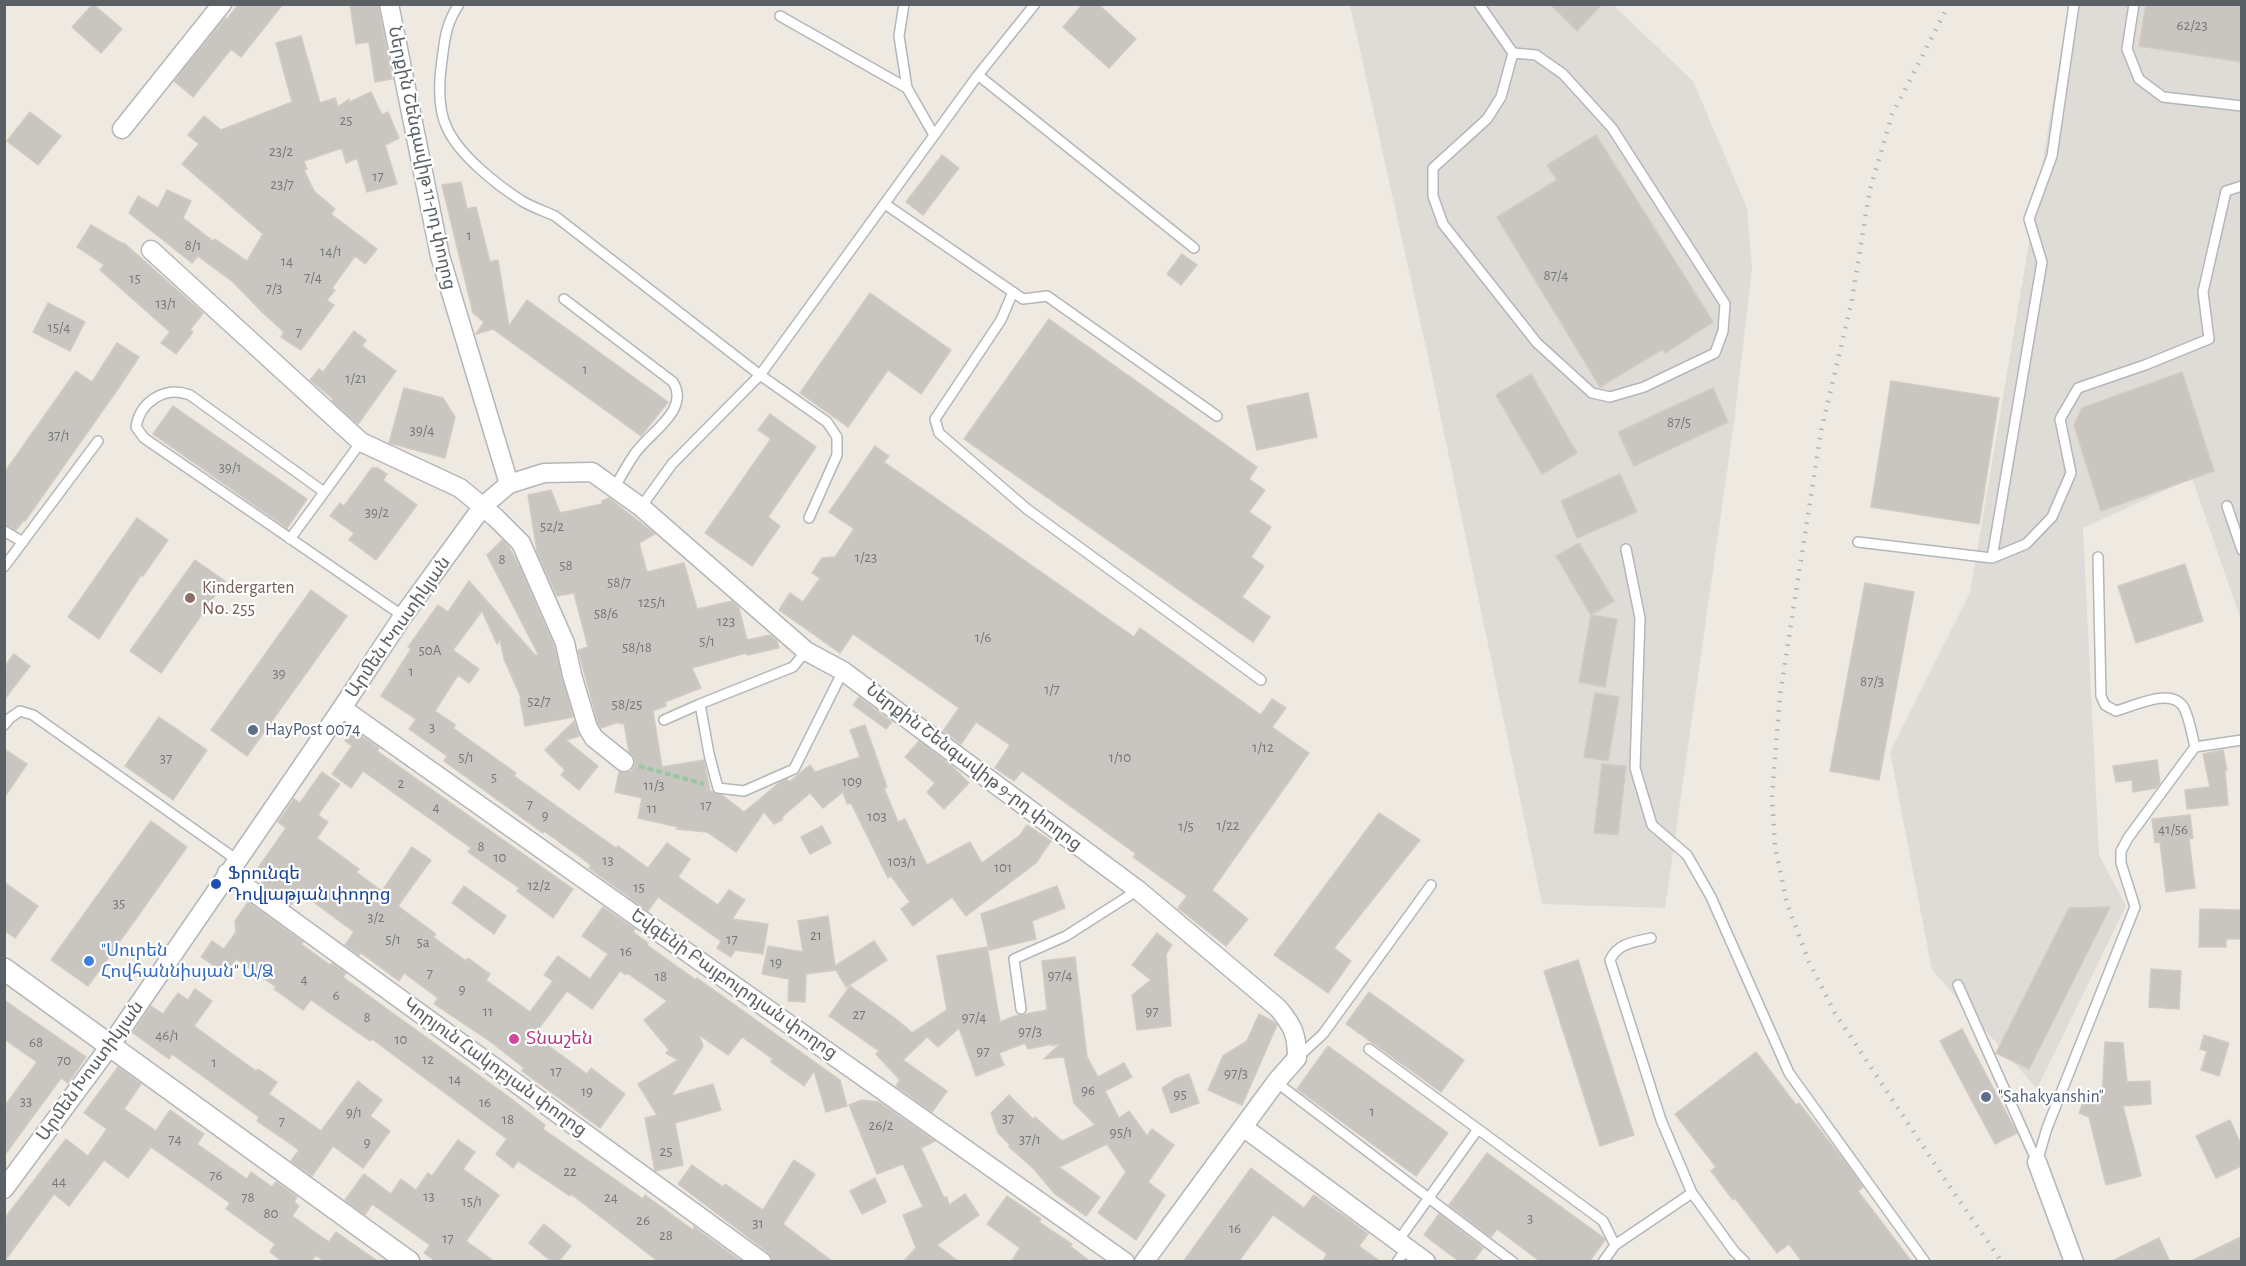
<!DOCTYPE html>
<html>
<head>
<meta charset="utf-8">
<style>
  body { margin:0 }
  #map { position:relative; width:2246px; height:1266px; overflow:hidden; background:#eeeae2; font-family:"Alegreya Sans",sans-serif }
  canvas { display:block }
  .frame { position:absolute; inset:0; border:6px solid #5b6064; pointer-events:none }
</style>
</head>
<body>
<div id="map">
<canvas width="2246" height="1266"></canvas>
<div class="frame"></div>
</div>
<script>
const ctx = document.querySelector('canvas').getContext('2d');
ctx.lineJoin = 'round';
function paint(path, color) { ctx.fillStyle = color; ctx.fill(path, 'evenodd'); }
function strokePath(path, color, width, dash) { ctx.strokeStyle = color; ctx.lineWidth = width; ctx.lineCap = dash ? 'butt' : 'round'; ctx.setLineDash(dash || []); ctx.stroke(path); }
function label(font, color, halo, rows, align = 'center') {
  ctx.font = font + ' "Alegreya Sans","Noto Sans Armenian",sans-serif'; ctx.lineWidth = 4.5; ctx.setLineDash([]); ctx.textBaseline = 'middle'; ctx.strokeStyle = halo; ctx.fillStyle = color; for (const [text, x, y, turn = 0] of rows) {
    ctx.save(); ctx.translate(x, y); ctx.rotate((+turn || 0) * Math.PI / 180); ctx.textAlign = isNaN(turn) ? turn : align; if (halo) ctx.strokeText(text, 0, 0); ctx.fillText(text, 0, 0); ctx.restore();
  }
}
paint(new Path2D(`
  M1350 5H1613L1693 81 1747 208 1752 268 1734 423 1665 908 1542 904 1429 361Z
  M2069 5H2241V620L2192 478 2083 528 2099 855 2126 906 2037 1089 1932 970 1890 752 1970 593Z`), '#dfdcd7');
const building = new Path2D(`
  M93 4 122 29 101 53 72 27Z
  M239 4H283L241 57 231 49 193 97 174 81 225 18 227 19Z
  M350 4H378L392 79 375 82 369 42 356 44Z
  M1083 4H1098L1136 39 1109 68 1063 27Z
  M1550 4H1602L1577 31Z
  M2146 4H2241V62L2139 46Z
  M301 36 320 103 335 98 338 107 349 99 350 102 371 92 382 115 388 112 399 138 385 145 397 184 367 192 357 158 346 163 342 148 304 161 307 169 304 170 314 191 335 209 331 214 377 249 365 264 355 256 332 288 335 290 327 300 334 305 301 350 281 337 284 332 262 312 233 282 198 256 192 263 129 213 138 196 158 208 167 190 191 201 183 218 213 241 215 239 247 261 263 234 182 164 199 144 188 135 204 116 221 130 292 102 276 43Z
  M30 112 61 136 38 165 7 141Z
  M1596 135 1713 322 1665 353 1663 349 1600 387 1497 217 1557 180 1547 165Z
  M942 155 959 168 923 215 906 202Z
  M461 182 467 209 476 207 490 262 498 260 509 326 527 300 668 402 641 436 493 329 476 334 484 322 473 313 442 185Z
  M91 225 123 244 124 243 203 313 190 330 193 332 176 354 161 343 170 332 100 270 104 265 77 247Z
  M1182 254 1197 265 1181 285 1167 274Z
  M870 293 951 350 921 394 888 370 848 427 800 393Z
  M48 303 85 322 70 351 33 332Z
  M1049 319 1257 467 1249 479 1265 490 1249 512 1271 527 1251 557 1264 566 1242 597 1270 617 1253 642 964 439Z
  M354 331 366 340 362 346 396 371 358 424 332 401 333 399 310 380 319 369 323 372Z
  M117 343 139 357 120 386 25 521 24 520 16 530 4 524V473L76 371 92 382Z
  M2182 372 2214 471 2101 511 2074 425 2082 408Z
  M1531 374 1577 453 1542 474 1496 395Z
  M1891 381 1999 398 1979 524 1871 507Z
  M404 388 443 398 455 417 445 458 389 443Z
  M1713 388 1728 422 1634 466 1618 432Z
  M1308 393 1317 437 1257 450 1247 406Z
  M173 406 307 499 287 528 153 434Z
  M770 414 816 447 768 517 780 526 752 566 705 533 771 439 758 430Z
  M875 446 889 456 884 462 1134 637 1140 628 1261 715 1272 699 1286 708 1272 727 1309 753 1212 890 1248 919 1226 946 1178 908 1187 896 1133 857 1136 854 1022 771 1014 781 995 768 1010 745 976 722 961 744 943 731 959 708 853 634 840 653 779 610 790 593 803 602 820 578 812 573 822 558 835 557 854 529 829 512Z
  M372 468H378L387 474 383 480 417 505 376 560 349 540 354 533 330 516 340 503 344 506Z
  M1620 474 1637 512 1577 538 1561 501Z
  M551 490 560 513 602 504V501L609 498 655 534 639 543 647 572 684 563 697 609 732 601 739 608 747 640 770 635 777 641 779 648 747 655 746 653 692 668 701 688 665 702 666 706 653 711 662 767 704 760 710 791 722 795 744 812 779 783 787 779 789 782 810 765 815 772 860 757 850 730 865 725 887 787 884 788 898 822 905 819 927 865 970 842 982 863 1020 835 1027 825 1051 841 1036 863 966 916 952 897 913 926 901 909 910 902 891 876 888 878 851 803 847 804 843 792 823 808 810 793 783 816 782 820 774 824 764 812 736 852 707 832 676 829 678 827 638 818 642 798 615 792 619 772 623 773 632 771 635 763 634 757 629 752 624 723 620 724 619 722 601 728 598 723 578 650 588 647 574 593 557 596 537 552 528 495Z
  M137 518 168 540 143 576 141 575 99 639 68 617Z
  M502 540 509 547 520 568 554 646 573 717 525 726 520 699 522 700 504 659 500 640 497 644 482 611 453 650 479 669 469 683 458 675 435 711 456 725 453 728 516 773 514 776 616 848 618 846 648 868 667 843 690 859 678 877 718 905 729 890 745 900 732 919 768 924 763 954 735 950 731 957 717 948 721 941 658 897 648 911 589 868 591 865 544 831 543 833 444 761 447 756 409 729 416 719 381 696 411 649 408 647 438 605 448 612 469 581 536 656 538 654 487 555Z
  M1579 543 1614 601 1591 615 1556 556Z
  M195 560 225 581 161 673 130 651Z
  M2185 564 2203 621 2136 643 2118 586Z
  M1865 583 1914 592 1879 780 1830 771Z
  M311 590 347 616 247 756 211 730Z
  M1591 615 1617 619 1605 687 1579 682Z
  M14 654 30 666 4 700V667Z
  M1595 693 1619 697 1608 761 1584 757Z
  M859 697 892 722 886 729 853 705Z
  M159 717 207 750 173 800 125 766Z
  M574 721 579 736 566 740 598 766 579 790 561 775 565 770 545 750Z
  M353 730 379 748 377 751 573 889 553 918 517 891 519 888 468 852 471 848 363 771 351 788 332 774 352 746 345 741Z
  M919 741 952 766 969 783 944 809 927 792 935 783 905 757Z
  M4 749 27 764 4 798Z
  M2223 750 2227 770H2225L2228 805 2187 809 2185 790 2210 787 2203 754Z
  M2157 760 2160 783 2156 788 2133 792 2132 780 2116 782 2113 766Z
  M1602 764 1626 766 1618 835 1594 833Z
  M322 772 340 784 318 815 328 822 317 838 359 869 356 872 382 891 412 847 431 860 398 906 436 934 433 937 466 961 468 958 490 974 486 980 530 1012 553 981 544 975 558 956 590 979 608 954 582 936 603 907 635 929 633 932 648 943 647 945 696 980 697 978 840 1080 847 1106 826 1112 814 1071 804 1086 771 1062 773 1059 742 1037 728 1055 699 1035 703 1046 671 1096 713 1084 721 1110 675 1123 683 1165 655 1171 645 1118 657 1115 638 1084 678 1060 666 1053 669 1050 644 1020 667 1001 627 973 626 975 620 971 592 1009 567 991 534 1035 587 1074 591 1068 625 1094 600 1128 522 1071 524 1068 491 1042 434 1004 438 998 404 973 399 981 361 953 359 955 345 945 354 932 300 892 291 905 261 884 264 880 254 874 286 828 278 822 294 799 300 803Z
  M1379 813 1420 840 1334 948 1351 961 1328 993 1274 955Z
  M2190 815 2193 838 2189 839 2195 888 2166 892 2160 842 2155 843 2152 819Z
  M151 821 187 847 88 986 51 960Z
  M822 826 831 843 810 854 801 837Z
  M4 882 38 906 15 938 4 930Z
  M464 886 506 916 494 934 452 903Z
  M1057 886 1065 908 1032 921 1036 939 989 950 981 914Z
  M248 902 303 942 301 944 330 965 332 963 346 973 343 977 358 988 509 1097 545 1125 543 1129 643 1199 645 1195 693 1230 694 1227 742 1262H659L571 1194 570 1196 518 1161 513 1168 496 1154 507 1139 372 1039 370 1041 311 1000 303 1010 274 989 276 987 236 959 226 974 201 957 212 941 224 949 236 932 235 921Z
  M2110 907 2029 1069 1996 1053 2069 908Z
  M2200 909 2241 910V939H2226V947H2199Z
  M828 916 835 966 874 941 887 960 846 987 836 970 806 974 805 1002 788 1001 789 979 762 974 768 946 803 952 798 921Z
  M1157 933 1172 945 1166 954 1171 1026 1137 1030 1132 995 1151 980 1132 965Z
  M987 947 1000 1022 1015 1016 1047 1010 1042 961 1075 957 1087 1057 1098 1077 1124 1063 1132 1077 1105 1091 1119 1118 1129 1111 1147 1136 1152 1129 1174 1145 1148 1182 1165 1195 1136 1240 1098 1213 1126 1172 1107 1144 1059 1167 1100 1197 1086 1216 1055 1194 1033 1168 1009 1147 1010 1145 998 1133 991 1113 1009 1095 1033 1119 1035 1117 1062 1141 1095 1125 1074 1103 1064 1057 1044 1059 1061 1043 1052 1046V1044L1028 1049 1025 1043 999 1053 1004 1065 976 1076 959 1028 938 1047 927 1037 903 1060 947 1091 932 1112 896 1086 900 1080 876 1054 879 1051 829 1016 850 986 900 1022 912 1033 947 1010 937 956Z
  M1578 960 1634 1135 1600 1146 1544 971Z
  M2151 969 2181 971 2179 1009 2149 1007Z
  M195 989 212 1001 194 1026 256 1071 258 1069 277 1082 269 1094 321 1131 358 1081 382 1100 370 1116 390 1131 363 1168 333 1146 312 1176 291 1161 299 1150 257 1121 259 1117 172 1054 169 1059 133 1033 151 1006 163 1014 178 993 188 1000Z
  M1369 992 1464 1060 1441 1092 1346 1024Z
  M4 1000 86 1057 68 1083 61 1078 4 1156V1107L37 1062 4 1039Z
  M1259 1014 1274 1022 1277 1025 1242 1105 1208 1090 1223 1056 1247 1041Z
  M1962 1029 2017 1133 1995 1144 1940 1041Z
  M2204 1035 2229 1043 2219 1076 2201 1070 2207 1051 2200 1049Z
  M2105 1042 2123 1043 2127 1082 2150 1081 2151 1104 2123 1106 2141 1176 2106 1185 2089 1117 2079 1113 2087 1093 2102 1099Z
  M1328 1046 1448 1133 1416 1176 1297 1089Z
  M1756 1052 1796 1105 1799 1103 1845 1162 1863 1187 1858 1191 1912 1262H1802L1789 1244 1777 1253 1735 1198 1733 1200 1711 1171 1716 1167 1675 1114Z
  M118 1067 141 1084 124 1109 156 1131 170 1110 204 1134 197 1144 247 1179 251 1172 272 1187 276 1182 297 1197 294 1202 299 1206 292 1216 329 1242 336 1232 379 1262H325L316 1255 311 1262H283L270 1252 275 1244 226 1209 230 1203 151 1147 128 1178 104 1160 69 1206 54 1194 4 1262V1219L66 1139 88 1156 107 1129 84 1113Z
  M1189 1074 1199 1103 1171 1113 1162 1088 1175 1079Z
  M862 1100 879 1102 935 1141 921 1148 944 1198 947 1197 949 1205 965 1194 979 1215 937 1245 959 1262H903L916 1248 903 1215 923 1207 903 1164 877 1174 849 1105Z
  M2230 1120 2241 1145V1166L2216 1178 2196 1136Z
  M458 1140 475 1152 463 1169 499 1195 466 1241 495 1262H437L424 1253 430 1245 372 1204 365 1215 345 1200 364 1174 391 1194 401 1179 416 1190 428 1173 432 1176Z
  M1487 1153 1604 1238 1605 1240 1589 1262H1541L1497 1229 1491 1237 1449 1205Z
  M794 1160 815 1174 783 1224 833 1262H773L769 1253 678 1184 692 1165 723 1187 725 1184 763 1210Z
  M1251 1168 1304 1208 1314 1195 1351 1221 1368 1234 1359 1246 1381 1262H1322L1327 1254 1273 1215 1238 1262H1183Z
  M875 1178 886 1202 862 1214 850 1191Z
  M1007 1196 1041 1219 1039 1222 1072 1244 1070 1246 1091 1262H1011L1020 1248 987 1224Z
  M1439 1214 1483 1248 1473 1262H1460L1424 1235Z
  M544 1224 571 1246 558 1262H552L529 1243Z
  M2241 1237V1262H2189Z
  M2159 1238 2170 1262H2110Z`);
paint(building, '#c9c5c0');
strokePath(building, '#d3cbc1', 1.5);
const service = new Path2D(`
  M459 4C446 24 445 37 442 60 439 81 437 108 447 128 459 155 497 185 522 201 532 207 544 211 555 216L760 375 827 422 837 437V455L809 518
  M904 4 899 36 907 88 934 135
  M1479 4 1513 53 1536 55 1563 74 1612 128 1725 304 1723 331 1715 353 1644 387 1610 397 1592 393 1537 343 1443 224 1433 196V168L1487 119 1501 97 1513 53
  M2134 4 2127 49 2139 79 2163 97 2242 106
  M780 16 907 88
  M978 75 1194 248
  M885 204 1023 299 1047 296 1217 416
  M1013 292 1001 320 935 419 939 433 1027 509 1261 680
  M564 299 673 382C691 411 647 434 634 455 627 465 621 476 615 487
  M324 492 190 395C165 385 140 402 136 427L144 438 403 616
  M2227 506 2242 550
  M641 507 672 464 760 375 978 75 1035 4
  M4 531 23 542
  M290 539 361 442
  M1858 542 1992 558 2042 262 2029 219 2052 156 2074 4
  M1626 549 1640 618 1635 768 1652 825 1687 855 1711 897 1789 1073 1925 1262
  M1992 558 2026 544 2052 517 2071 473 2060 419 2078 388 2145 365 2209 339 2203 292 2226 191 2242 186
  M4 567 98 441
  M806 651 793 667 700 704 709 754 718 788 744 791 794 769 843 671
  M664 720 700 704
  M4 725 10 718 20 711 33 715 237 860
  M2195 747 2242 740
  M1651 938C1634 942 1618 943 1610 960L1661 1120 1692 1193 1734 1251 1745 1262
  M1958 985 2037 1162
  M1021 1009 1014 959 1066 936 1138 890
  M1369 1049 1603 1221 1615 1245
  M1297 1058 1323 1034 1431 885
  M1276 1082 1513 1262
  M2037 1162 2047 1128 2135 907 2121 863V851L2128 838 2195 747C2192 735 2190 722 2185 710 2174 685 2135 706 2116 711L2105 705 2101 696 2098 557
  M1398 1241 1478 1129
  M1397 1262 1407 1248
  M1603 1262 1615 1245 1692 1193`);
const minor = new Path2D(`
  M389 4 440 256 509 484
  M122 129 222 4
  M151 250 361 442 460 488 496 518 521 543 565 643 572 675 588 728 594 738 624 762
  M342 708 1125 1262
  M227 873 762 1262
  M1243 1127 1426 1262
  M2037 1162 2074 1262
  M4 1189 110 1046 342 708 403 616 483 506 509 484 544 473 592 472 641 507 806 651 843 671 1138 890 1278 1008C1293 1026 1297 1034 1297 1058L1276 1082 1144 1262`);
const tertiary = new Path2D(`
  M4 969 409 1262`);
strokePath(service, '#b3b6ba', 12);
strokePath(minor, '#b3b6ba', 21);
strokePath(tertiary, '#b3b6ba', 24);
strokePath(new Path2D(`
  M639 766 704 784`), '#97c7a0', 4, [6, 3]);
strokePath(service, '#fff', 9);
strokePath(minor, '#fff', 18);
strokePath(tertiary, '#fff', 21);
strokePath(new Path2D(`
  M1949 4 1892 115 1870 189 1851 305 1821 431 1780 695 1772 796 1775 846 1787 904 1809 962 1835 1013 1948 1184 2002 1262`), '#b2b3b4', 4.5, [1.5, 8]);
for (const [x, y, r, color] of [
  [190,598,6,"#8d6e63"],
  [253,730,6,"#5c6f8a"],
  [216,884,6,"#1a4fb4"],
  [89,961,6,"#3f7fe0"],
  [514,1039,6,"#d1479c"],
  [1986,1097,6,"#5c6f8a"]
]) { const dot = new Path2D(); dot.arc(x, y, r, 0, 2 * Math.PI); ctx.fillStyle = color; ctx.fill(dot); strokePath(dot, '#fff', 2); }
label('15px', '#76797b', null, [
  ["62/23",2192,25],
  ["25",346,120],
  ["23/2",281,151],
  ["17",378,176],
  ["23/7",282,184],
  ["1",469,235],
  ["8/1",193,245],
  ["14/1",331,251],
  ["14",287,261],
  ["87/4",1556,275],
  ["7/4",313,277],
  ["15",135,278],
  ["7/3",274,288],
  ["13/1",166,303],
  ["15/4",59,327],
  ["7",299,332],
  ["1",585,369],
  ["1/21",356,378],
  ["87/5",1679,422],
  ["39/4",422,430],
  ["37/1",59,435],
  ["39/1",230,467],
  ["39/2",377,512],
  ["52/2",552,526],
  ["1/23",866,557],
  ["8",502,559],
  ["58",566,565],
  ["58/7",619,582],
  ["125/1",652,602],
  ["58/6",606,613],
  ["123",726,621],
  ["1/6",983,637],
  ["5/1",707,641],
  ["58/18",637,647],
  ["50A",430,650],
  ["1",411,671],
  ["39",279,673],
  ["87/3",1872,681],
  ["1/7",1052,689],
  ["52/7",539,701],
  ["58/25",627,704],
  ["3",432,727],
  ["1/12",1263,747],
  ["5/1",466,757],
  ["1/10",1120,757],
  ["37",166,758],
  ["5",494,777],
  ["109",852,781],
  ["2",401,783],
  ["11/3",654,785],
  ["7",530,804],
  ["17",706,805],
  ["4",436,807],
  ["11",652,808],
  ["9",545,815],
  ["103",877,816],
  ["1/22",1228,825],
  ["1/5",1186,826],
  ["41/56",2173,829],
  ["8",481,846],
  ["10",500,857],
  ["13",608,860],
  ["103/1",902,861],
  ["101",1003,867],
  ["12/2",539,885],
  ["15",639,887],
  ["35",119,903],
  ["3/2",376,917],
  ["21",816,935],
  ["5/1",393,939],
  ["17",732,939],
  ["5a",423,942],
  ["16",626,951],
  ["19",776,962],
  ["7",430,973],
  ["97/4",1060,975],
  ["18",661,976],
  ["4",304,979],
  ["9",462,989],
  ["6",336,995],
  ["11",488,1011],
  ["97",1152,1011],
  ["27",859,1014],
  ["8",367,1017],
  ["97/4",974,1017],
  ["97/3",1030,1031],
  ["46/1",167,1035],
  ["10",401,1039],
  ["68",36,1042],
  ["97",983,1051],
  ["12",428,1059],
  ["70",64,1060],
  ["1",214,1062],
  ["17",556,1071],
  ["97/3",1236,1073],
  ["14",455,1079],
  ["96",1088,1090],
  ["19",587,1091],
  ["95",1180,1094],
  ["33",26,1101],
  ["16",485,1102],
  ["1",1372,1111],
  ["9/1",354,1112],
  ["37",1008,1118],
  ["18",508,1119],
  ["7",282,1121],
  ["26/2",881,1125],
  ["95/1",1121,1132],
  ["74",175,1139],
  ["37/1",1030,1139],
  ["9",367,1142],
  ["25",666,1151],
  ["22",570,1171],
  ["76",216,1175],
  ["44",59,1181],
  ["13",429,1196],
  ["78",248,1197],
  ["24",611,1197],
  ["15/1",472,1201],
  ["80",271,1213],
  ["3",1530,1218],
  ["26",643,1220],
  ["31",758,1223],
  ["16",1235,1228],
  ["28",666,1235],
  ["17",448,1238]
]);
label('18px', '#5b6064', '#fff', [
  ["Ներքին Շենգավիթ 11-րդ փողոց",422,158,78],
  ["Արմեն Խոստիկյան",398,627,-55],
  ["Ներքին Շենգավիթ 9-րդ փողոց",974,767,37],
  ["Եվգենի Բայբուրդյան փողոց",734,984,35],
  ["Կորյուն Հակոբյան փողոց",495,1067,36],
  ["Արմեն Խոստիկյան",90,1071,-54]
]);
label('18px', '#785e54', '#fff', [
  ["Kindergarten",202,588],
  ["Nօ․ 255",202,609]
], 'left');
label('18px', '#4e5e75', '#fff', [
  ["HayPost 0074",265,730],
  ["\"Sahakyanshin\"",1998,1097]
], 'left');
label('18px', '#164399', '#fff', [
  ["Ֆրունզե",228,874],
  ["Դովլաթյան փողոց",228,895]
], 'left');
label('18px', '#366cbe', '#fff', [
  ["\"Սուրեն",101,951],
  ["Հովհաննիսյան\" Ա/Ձ",101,972]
], 'left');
label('18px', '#b23c85', '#fff', [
  ["Տնաշեն",526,1039]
], 'left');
</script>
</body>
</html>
